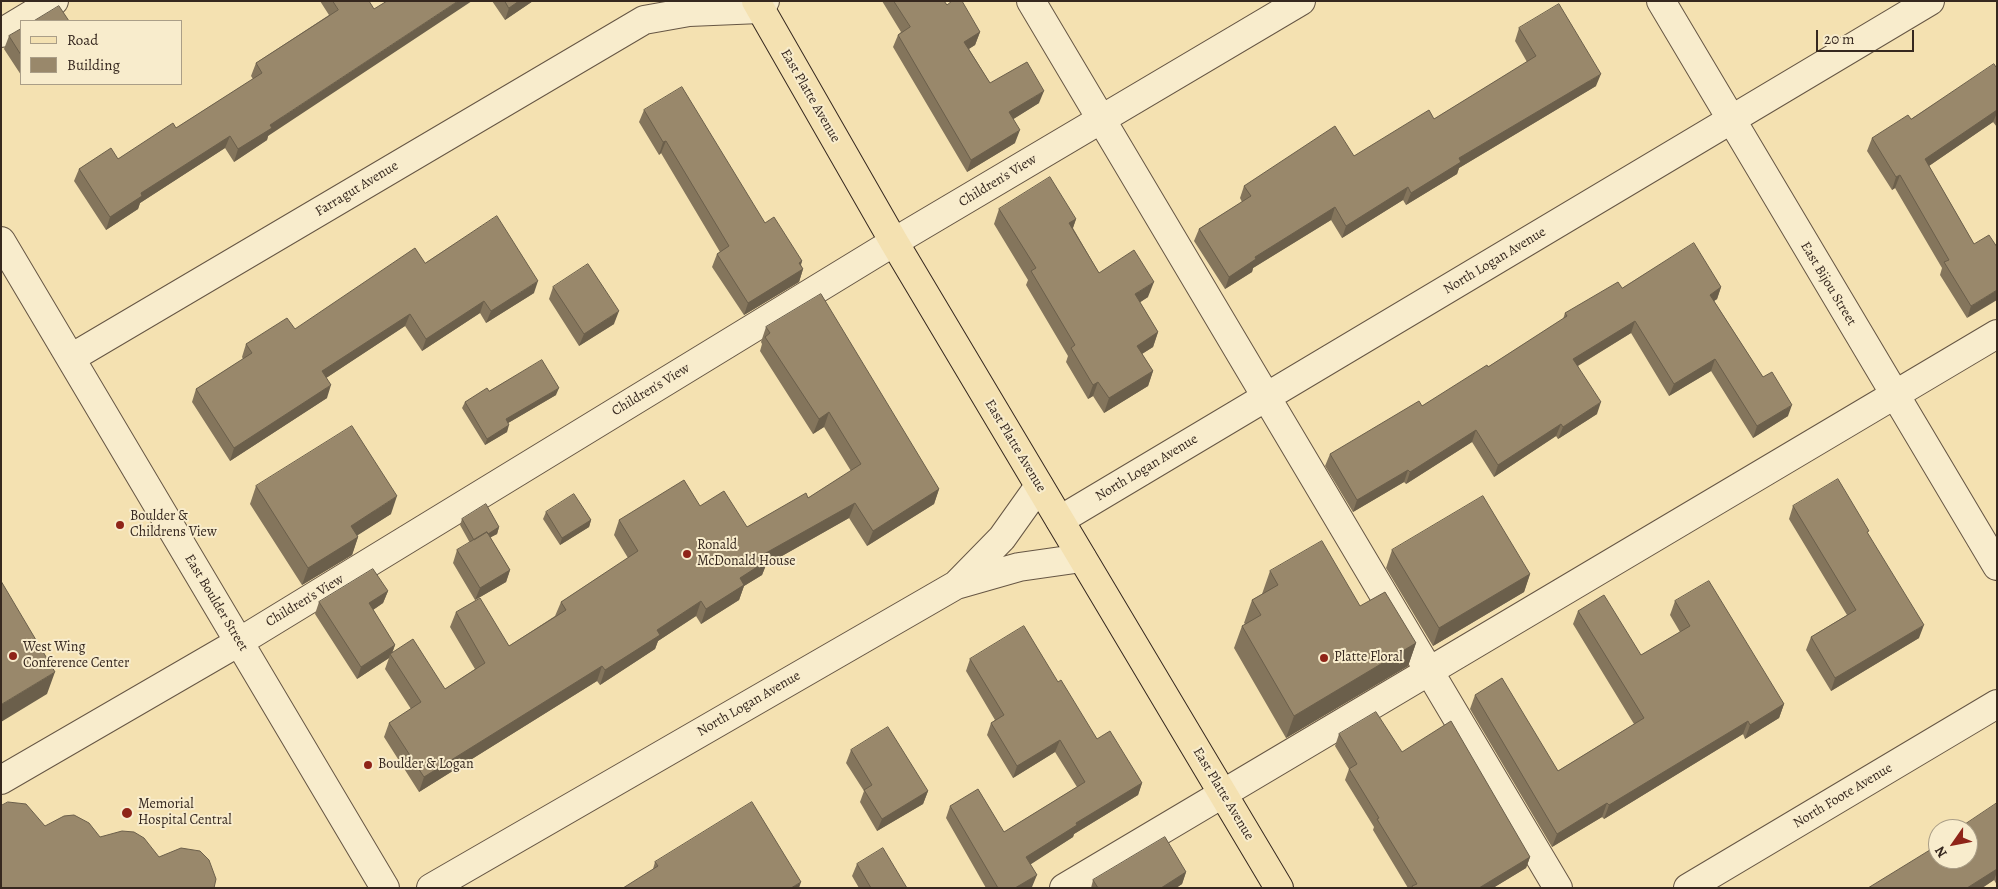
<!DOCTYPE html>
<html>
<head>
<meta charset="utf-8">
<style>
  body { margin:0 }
  #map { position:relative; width:1998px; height:889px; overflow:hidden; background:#f4e1b1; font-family:Alegreya,serif }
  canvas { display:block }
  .frame { position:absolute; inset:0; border:2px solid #36281f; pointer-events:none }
  .legend { position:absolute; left:20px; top:20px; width:162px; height:65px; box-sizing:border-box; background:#f8eccc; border:1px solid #aa9e87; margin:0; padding:6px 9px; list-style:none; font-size:15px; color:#36281f }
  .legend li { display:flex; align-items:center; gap:10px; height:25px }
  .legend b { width:25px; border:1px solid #aa9e87 }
  .north { position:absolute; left:1928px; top:819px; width:50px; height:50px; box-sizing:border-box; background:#f8eccc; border:1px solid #aa9e87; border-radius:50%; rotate:237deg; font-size:14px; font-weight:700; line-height:20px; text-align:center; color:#36281f }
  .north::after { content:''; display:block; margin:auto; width:18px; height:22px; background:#8f2418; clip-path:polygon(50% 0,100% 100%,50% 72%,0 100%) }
  .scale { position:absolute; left:1816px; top:30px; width:98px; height:22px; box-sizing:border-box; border:2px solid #36281f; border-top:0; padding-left:6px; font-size:15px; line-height:18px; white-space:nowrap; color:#36281f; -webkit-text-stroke:4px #f8eccc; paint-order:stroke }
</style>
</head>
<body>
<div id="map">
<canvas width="1998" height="889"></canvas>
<div class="frame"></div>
<ul class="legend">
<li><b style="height:6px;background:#f4e1b1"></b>Road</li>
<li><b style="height:14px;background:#99886b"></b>Building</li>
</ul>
<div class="north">N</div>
<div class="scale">20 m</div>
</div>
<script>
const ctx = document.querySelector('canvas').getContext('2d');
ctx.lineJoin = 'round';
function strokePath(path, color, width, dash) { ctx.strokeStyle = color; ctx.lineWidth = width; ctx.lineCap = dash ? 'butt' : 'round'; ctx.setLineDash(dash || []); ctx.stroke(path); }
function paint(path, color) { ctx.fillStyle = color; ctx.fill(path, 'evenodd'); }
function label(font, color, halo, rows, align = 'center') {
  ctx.font = font + ' Alegreya,serif'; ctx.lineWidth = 4; ctx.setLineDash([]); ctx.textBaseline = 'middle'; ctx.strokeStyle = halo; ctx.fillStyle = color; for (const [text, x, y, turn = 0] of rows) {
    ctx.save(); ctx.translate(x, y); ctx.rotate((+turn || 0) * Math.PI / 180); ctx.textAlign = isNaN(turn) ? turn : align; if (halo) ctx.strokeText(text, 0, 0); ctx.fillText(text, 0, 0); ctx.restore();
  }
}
const minor = new Path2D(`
  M1031 1 1558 888
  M1661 1 1997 566
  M1 33 54 1
  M1 241 385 888
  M71 358 644 20 689 12 760 9 765 1
  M1060 520 1930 1
  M957 584 1002 538 1039 486
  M1 780 239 642 894 242 1301 1
  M431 888 956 585 1019 567 1082 558
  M1064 888 1997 334
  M1688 888 1997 704`);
const major = new Path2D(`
  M756 1 894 242 1279 888`);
strokePath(minor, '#665644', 30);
strokePath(major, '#36281f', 30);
strokePath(minor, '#f8eccc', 28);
strokePath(major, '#f4e1b1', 28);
paint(new Path2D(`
  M320 1H369L268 136 267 140 234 162 225 148 140 203 138 209 106 230 74 181 79 169 118 159 176 128 253 79 251 76 256 63 329 15Z
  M492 1H533L505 20Z
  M882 1H944L947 5 980 32 975 45 969 49 990 83 1039 103 1013 119 1015 143 967 172 893 47 898 35 901 32Z
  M1519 28 1596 86 1459 168 1457 174 1406 205 1403 200 1342 238 1331 220 1253 268 1252 272 1225 289 1194 241 1199 229 1242 202 1240 198 1244 186 1354 156 1434 119 1527 62 1515 41Z
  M21 29V75L4 49 9 36Z
  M1997 66V127L1993 122 1929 166 1974 244 1997 247 1967 318 1940 275 1942 268 1895 188 1892 190 1867 151 1872 138 1911 119Z
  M644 110 765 223 802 261 801 265 803 269 799 282 744 315 712 267 717 254 720 252 661 153 659 155 639 122Z
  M999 209 1076 219 1073 228 1099 273 1148 297 1140 302 1158 332 1153 347 1142 354 1153 371 1148 386 1104 413 1093 396 1088 399 1066 362 1068 356 1026 285 1028 280 994 224Z
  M553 287 614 324 579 346 549 299Z
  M1721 287 1717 299 1714 301 1788 416 1753 438 1711 371 1669 396 1631 333 1578 366 1597 414 1558 439 1556 436 1494 477 1472 442 1406 484 1404 482 1353 512 1325 466 1330 454 1422 406 1488 367 1563 319 1565 313 1622 288Z
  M534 293 486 323 480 313 422 351 405 326 326 378 327 398 230 461 192 402 196 389 243 359 242 357 246 344 295 329Z
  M766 327 939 489 934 504 867 546 849 518 766 565 762 575 744 586 739 600 701 624 696 616 658 641 655 649 600 685 597 681 419 792 384 737 389 723 411 709 385 669 389 658 357 679 315 614 319 602 388 591 383 603 373 610 395 645 392 653 445 689 475 669 450 627 456 612 509 646 555 616 561 602 628 558 614 535 619 520 700 506 747 527 808 498 851 471 824 427 813 434 760 351 762 344 761 342Z
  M489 391 556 395 508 423 507 432 485 445 462 408 465 402Z
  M256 486 391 514 357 535 358 537 352 555 302 585 250 504Z
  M1793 506 1868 534 1919 638 1831 691 1806 650 1811 637 1847 615 1789 519Z
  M546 512 591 520 589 527 560 545 543 519Z
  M462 519 499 527 497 534 490 537 510 570 506 582 475 600 453 563 457 550 470 543 460 525Z
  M1392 550 1530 574 1524 592 1433 646 1386 568Z
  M1270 571 1360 606 1416 643 1408 666 1286 738 1234 648 1242 626 1245 624 1244 623 1252 600 1262 594Z
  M1675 601 1784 704 1779 718 1745 739 1743 734 1604 819 1602 817 1552 847 1470 709 1475 695 1558 771 1634 724 1573 624 1578 611 1641 655 1680 632 1670 615Z
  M970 659 1058 682 1097 739 1142 783 1138 795 1074 834 1073 837 1030 864 1032 887 1031 888H986L946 818 950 806 1004 832 1077 787 1055 752 1013 778 987 735 991 723 995 720 966 671Z
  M1339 734 1402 752 1530 857 1526 868 1493 888H1408L1373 830 1374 827 1345 780 1349 769 1335 746Z
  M851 750 928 791 923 804 877 831 860 802 864 791 846 763Z
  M1997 803V885L1994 880 1982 888H1868L1938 859Z
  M655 862 799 888 653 869Z
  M857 864 907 888H859L852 876Z
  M1186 872 1182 884 1176 888H1091L1093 880Z`), '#84755c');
paint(new Path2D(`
  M458 1H472L268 136 267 140 234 162 238 149 270 125Z
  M519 1H533L505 20 509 8Z
  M980 32 975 45 960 54 964 42Z
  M1601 74 1596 86 1459 168 1457 174 1406 205 1411 193 1459 158Z
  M1044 91 1039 103 1004 125 1009 112Z
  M1997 110V113L1993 122 1920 172 1925 159Z
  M1020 130 1015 143 967 172 971 160Z
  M230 136 225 148 140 203 138 209 106 230 110 217 141 193Z
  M666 141 661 153 659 155 663 142Z
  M1900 175 1895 188 1892 190 1896 177Z
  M1408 187 1403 200 1342 238 1346 226Z
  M1335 207 1331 220 1253 268 1252 272 1225 289 1229 277 1255 257Z
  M1076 219 1071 233 1069 223Z
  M802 261 798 272 803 269 799 282 744 315 748 303Z
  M538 281 534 293 486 323 491 311Z
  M1154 282 1148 297 1130 309 1135 294Z
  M1721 287 1717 299 1705 307 1710 295Z
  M1997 290V300L1967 318 1971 306Z
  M484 301 480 313 422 351 426 339Z
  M619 311 614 324 579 346 584 334Z
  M410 314 405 326 317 384 322 371Z
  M1635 321 1631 333 1569 371 1573 359Z
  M1158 332 1153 347 1132 360 1137 346Z
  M1715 359 1711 371 1669 396 1674 384Z
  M1153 371 1148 386 1104 413 1109 398Z
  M1098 382 1093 396 1088 399 1093 385Z
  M331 385 327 398 230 461 234 448Z
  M559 388 556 395 503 426 506 419Z
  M1601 402 1597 414 1558 439 1563 427Z
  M1792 405 1788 416 1753 438 1757 426Z
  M829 412 824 427 813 434 819 419Z
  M1561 424 1556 436 1494 477 1498 465Z
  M509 425 507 432 485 445 487 439Z
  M1476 430 1472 442 1406 484 1410 472Z
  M1408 470 1404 482 1353 512 1357 500Z
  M939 489 934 504 867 546 873 531Z
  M397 496 391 514 344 544 351 526Z
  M855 503 849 518 766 565 762 575 744 586 739 600 701 624 706 609 764 554Z
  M591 520 589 527 560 545 562 538Z
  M499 527 497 534 473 547 475 541Z
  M358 537 352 555 302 585 308 568Z
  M510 570 506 582 475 600 480 588Z
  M1530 574 1524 592 1433 646 1439 628Z
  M388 591 383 603 364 616 369 603Z
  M701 601 696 616 658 641 655 649 600 685 605 670 657 630Z
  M1924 625 1919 638 1831 691 1835 678Z
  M1416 643 1408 666 1286 738 1294 716Z
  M395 645 391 656 390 654 389 658 357 679 361 667Z
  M602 666 597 681 419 792 424 777Z
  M55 672 47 694 1 722 2 704Z
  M1784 704 1779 718 1745 739 1750 725Z
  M1748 721 1743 734 1604 819 1609 805Z
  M1060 740 1055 752 1013 778 1017 766Z
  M1142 783 1138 795 1074 834 1073 837 1022 870 1026 857 1076 823Z
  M928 791 923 804 877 831 882 819Z
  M1607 803 1602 817 1552 847 1557 834Z
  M1530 857 1526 868 1493 888H1479Z
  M1997 869V872L1994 880 1982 888H1967Z
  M1186 872 1182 884 1176 888H1161Z
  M1037 875 1032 887 1031 888H1015Z
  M801 882 799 888H791Z`), '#6b5f4b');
const building = new Path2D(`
  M333 1H369L374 9 387 1H458L270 125 272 128 238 149 230 136 141 193 142 196 110 217 79 169 111 148 118 159 173 123 176 128 262 73 256 63 338 10Z
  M505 1H519L509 8Z
  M894 1H944L947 5 952 1H962L980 32 964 42 990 83 1027 62 1044 91 1009 112 1020 130 971 160 898 35 910 27Z
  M1559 4 1601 74 1459 158 1461 162 1411 193 1408 187 1346 226 1335 207 1255 257 1256 259 1229 277 1199 229 1251 196 1244 186 1335 126 1354 156 1429 110 1434 119 1536 56 1519 28Z
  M59 6 69 21H34Z
  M21 29V55L9 36Z
  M1994 64 1996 67 1997 66V110L1925 159 1974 244 1989 235 1997 247V290L1971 306 1944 262 1949 260 1900 175 1896 177 1872 138 1908 115 1911 119Z
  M682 87 765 223 774 217 802 261 799 263 803 269 748 303 717 254 729 246 666 141 663 142 644 110Z
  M1050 177 1076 219 1069 223 1099 273 1134 250 1154 282 1135 294 1158 332 1137 346 1153 371 1109 398 1098 382 1093 385 1071 348 1075 345 1031 271 1036 268 999 209Z
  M497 216 538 281 491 311 484 301 426 339 410 314 322 371 331 385 234 448 196 389 252 353 246 344 287 318 295 329 415 248 425 263Z
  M1694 243 1721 287 1710 295 1763 377 1772 372 1792 405 1757 426 1715 359 1674 384 1635 321 1573 359 1601 402 1563 427 1561 424 1498 465 1476 430 1410 472 1408 470 1357 500 1330 454 1419 401 1422 406 1487 365 1488 367 1567 316 1565 313 1618 282 1622 288Z
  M588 264 619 311 584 334 553 287Z
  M821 294 939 489 873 531 855 503 764 554 768 560 740 578 744 585 706 609 701 601 657 630 660 635 605 670 602 666 424 777 389 723 421 702 390 654 413 639 445 689 485 663 456 612 480 598 509 646 566 610 561 602 638 551 619 520 684 480 700 506 724 491 747 527 806 493 808 498 861 464 829 412 819 419 765 337 770 333 766 327Z
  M542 360 559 388 506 419 509 425 487 439 465 402 487 388 489 391Z
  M352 426 397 496 351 526 358 537 308 568 256 486Z
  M1838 479 1869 531 1867 532 1924 625 1835 678 1811 637 1856 610 1793 506Z
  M574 494 591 520 562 538 546 512Z
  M1483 496 1530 574 1439 628 1392 550Z
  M486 504 499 527 488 534 487 532 474 540 462 519Z
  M487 532 510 570 480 588 457 550Z
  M1322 541 1360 606 1385 592 1416 643 1294 716 1242 626 1261 615 1252 600 1278 585 1270 571Z
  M373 569 388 591 369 603 395 645 361 667 319 602Z
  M1 581 55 672 2 704 1 703Z
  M1709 581 1784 704 1750 725 1748 721 1609 805 1607 803 1557 834 1475 695 1502 678 1558 771 1644 718 1578 611 1604 595 1641 655 1690 626 1675 601Z
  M1024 626 1058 682 1061 680 1097 739 1110 731 1142 783 1076 823 1077 825 1026 857 1037 875 1015 888H998L950 806 978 789 1004 832 1085 782 1060 740 1017 766 991 723 1004 715 970 659Z
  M1376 712 1402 752 1451 721 1530 857 1479 888H1413L1412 886 1417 884 1377 819 1379 818 1349 769 1357 764 1339 734Z
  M888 727 928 791 882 819 864 790 872 785 851 750Z
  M8 802 26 804 45 826 64 816 74 815 89 823 100 837 122 831 134 832 144 838 159 857 181 848 200 851 209 860 216 879 214 888H1V806Z
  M752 802 801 882 791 888H623L658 866 655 862Z
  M1997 803V869L1967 888H1868L1938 845V859H1968V829H1958Z
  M1165 837 1186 872 1161 888H1098L1093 880Z
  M883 848 907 888H871L857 864Z`);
paint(building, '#99886b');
strokePath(building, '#6b5f4b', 1);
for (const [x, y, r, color] of [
  [120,525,5,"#8f2418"],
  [687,554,5,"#8f2418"],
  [13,656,5,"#8f2418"],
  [1324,658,5,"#8f2418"],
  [368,765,5,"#8f2418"],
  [127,813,6,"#8f2418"]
]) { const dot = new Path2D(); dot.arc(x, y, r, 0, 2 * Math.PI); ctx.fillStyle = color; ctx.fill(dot); strokePath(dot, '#f8eccc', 2); }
label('14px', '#36281f', '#f8eccc', [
  ["East Platte Avenue",810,96,60],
  ["Children's View",998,181,-31],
  ["Farragut Avenue",357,189,-31],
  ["North Logan Avenue",1495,261,-31],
  ["East Bijou Street",1828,284,59],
  ["Children's View",651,390,-31],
  ["East Platte Avenue",1015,446,59],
  ["North Logan Avenue",1147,468,-31],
  ["Children's View",305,601,-31],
  ["East Boulder Street",216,603,59],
  ["North Logan Avenue",749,704,-30],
  ["East Platte Avenue",1223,794,59],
  ["North Foote Avenue",1843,796,-31]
]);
label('14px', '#36281f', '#f8eccc', [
  ["Boulder &",130,517],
  ["Childrens View",130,533],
  ["Ronald",697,546],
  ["McDonald House",697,562],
  ["West Wing",23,648],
  ["Conference Center",23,664],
  ["Platte Floral",1334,658],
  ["Boulder & Logan",378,765],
  ["Memorial",138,805],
  ["Hospital Central",138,821]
], 'left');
</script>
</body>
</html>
